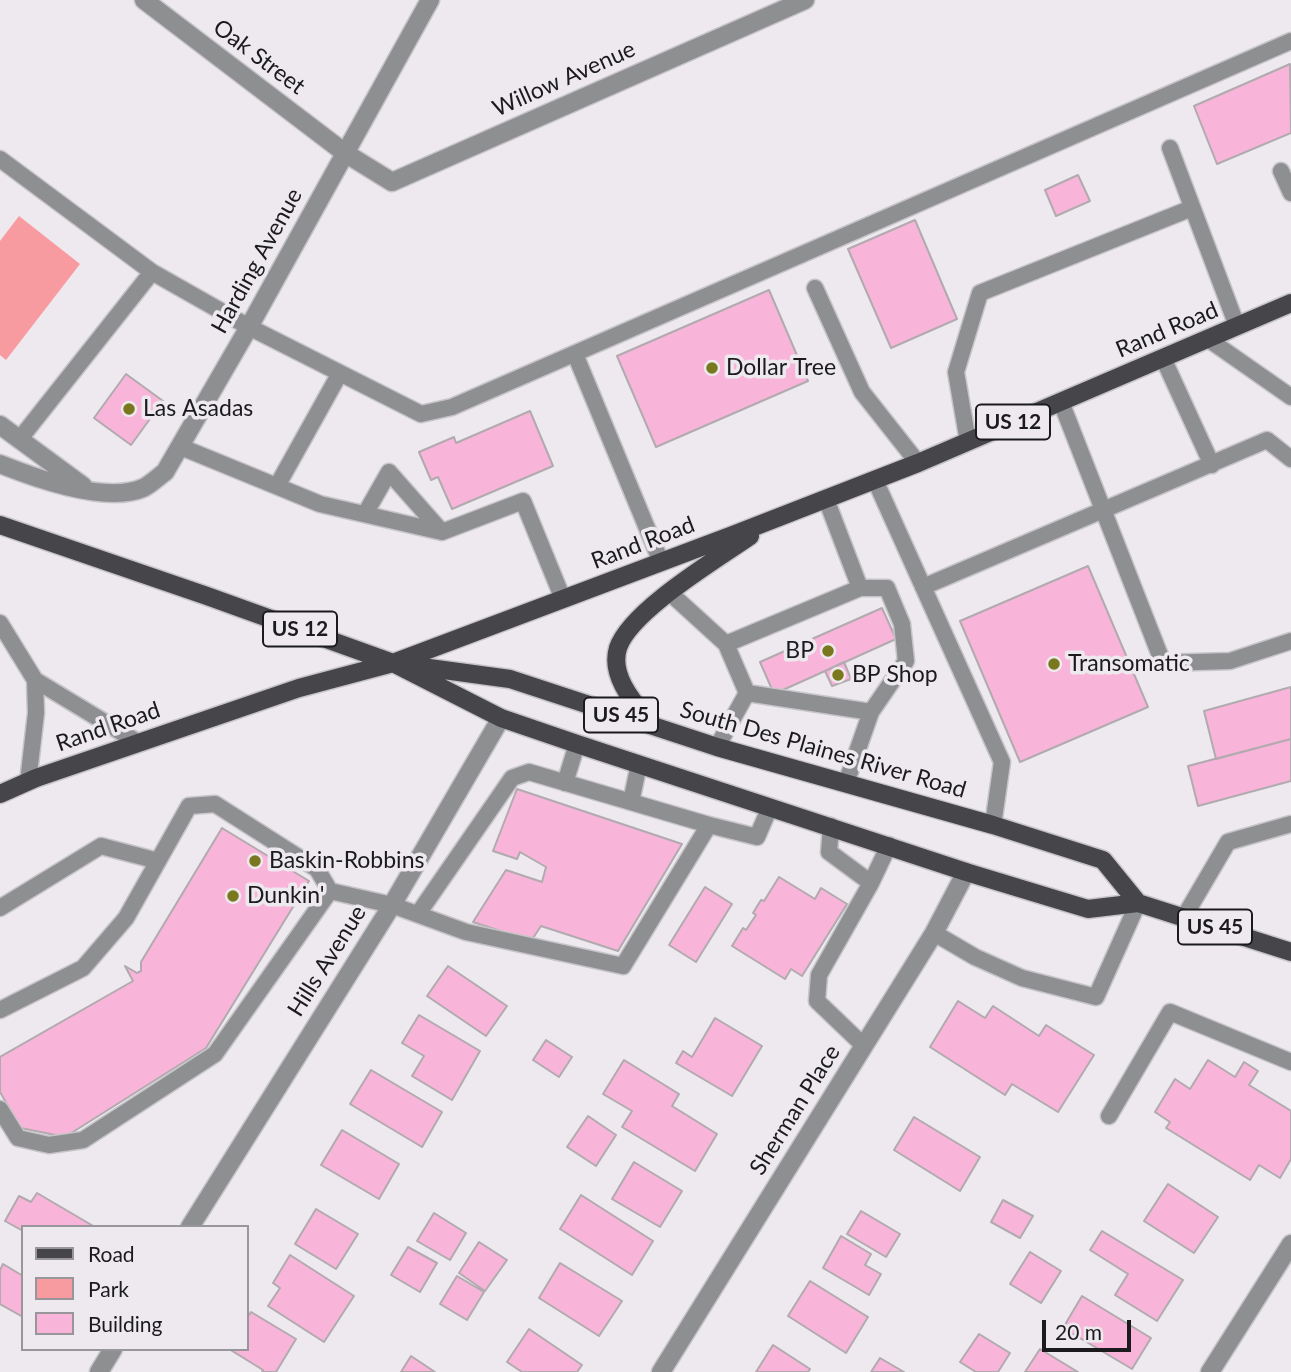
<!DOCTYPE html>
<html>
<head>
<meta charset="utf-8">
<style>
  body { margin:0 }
  #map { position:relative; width:1291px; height:1372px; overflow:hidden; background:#ede9ef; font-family:Lato,sans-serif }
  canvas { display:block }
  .legend { position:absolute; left:21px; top:1225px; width:228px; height:126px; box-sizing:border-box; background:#ede9ef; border:2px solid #99969b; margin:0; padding:9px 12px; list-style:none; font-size:21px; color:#1b1a1c }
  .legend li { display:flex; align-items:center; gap:14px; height:35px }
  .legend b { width:35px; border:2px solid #99969b }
  .scale { position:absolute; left:1042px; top:1320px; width:89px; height:32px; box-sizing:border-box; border:4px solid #1b1a1c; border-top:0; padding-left:9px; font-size:21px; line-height:24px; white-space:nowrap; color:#1b1a1c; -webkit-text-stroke:5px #ede9ef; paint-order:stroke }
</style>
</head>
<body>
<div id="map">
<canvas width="1291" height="1372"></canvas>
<ul class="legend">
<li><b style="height:9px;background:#45454a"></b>Road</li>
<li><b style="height:19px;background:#f89ba0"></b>Park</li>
<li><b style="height:19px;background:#f9b5d9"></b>Building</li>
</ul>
<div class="scale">20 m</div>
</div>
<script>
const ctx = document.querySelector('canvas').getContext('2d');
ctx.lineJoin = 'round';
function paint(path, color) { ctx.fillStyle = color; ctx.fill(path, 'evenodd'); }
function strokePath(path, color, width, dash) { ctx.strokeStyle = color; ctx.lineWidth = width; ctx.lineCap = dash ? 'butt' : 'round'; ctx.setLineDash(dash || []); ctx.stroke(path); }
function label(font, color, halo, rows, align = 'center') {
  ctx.font = font + ' Lato,sans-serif'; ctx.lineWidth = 7; ctx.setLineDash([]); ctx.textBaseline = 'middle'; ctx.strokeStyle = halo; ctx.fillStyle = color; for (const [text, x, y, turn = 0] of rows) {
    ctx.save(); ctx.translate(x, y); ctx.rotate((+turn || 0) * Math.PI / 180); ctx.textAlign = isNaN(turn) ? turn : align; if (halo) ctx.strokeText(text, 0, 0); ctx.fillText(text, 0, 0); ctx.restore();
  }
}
paint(new Path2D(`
  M19 216 80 264 6 360 0 355V241Z`), '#f89ba0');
const building = new Path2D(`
  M1290 64 1291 133 1217 164 1194 106Z
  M1078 175 1090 201 1056 216 1045 190Z
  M915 220 957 319 891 348 848 249Z
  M769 290 808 381 656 447 617 356Z
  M126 374 163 401 131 445 94 418Z
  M530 411 553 466 452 509 438 477 431 480 419 452 454 437 456 443Z
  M1088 566 1148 707 1020 762 960 621Z
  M882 608 896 639 774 694 760 662Z
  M844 662 851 679 832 686 825 671Z
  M1291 687V739L1216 759 1204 711Z
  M1291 739V781L1198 806 1188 766Z
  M517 789 682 844 618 951 541 926 531 941 473 922 506 870 542 882 546 867 520 852 517 859 493 851Z
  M222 828 309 881 206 1048 65 1137 21 1128 0 1092V1057L133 981 125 966 137 973 141 971V962Z
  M779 877 815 899 821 888 847 904 802 976 791 969 785 979 732 946 743 928 746 930 756 915 753 913 761 900 764 901Z
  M705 887 732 904 696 962 669 945Z
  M448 966 507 1006 486 1036 427 996Z
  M958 1001 985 1018 993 1006 1039 1036 1046 1025 1094 1055 1058 1112 1012 1084 1005 1095 930 1047Z
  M419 1015 480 1051 452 1100 412 1076 424 1056 402 1043Z
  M715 1018 762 1046 732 1096 676 1063 683 1051 692 1057Z
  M546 1040 572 1057 559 1077 533 1060Z
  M624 1060 679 1094 672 1106 717 1134 695 1171 622 1127 632 1111 603 1094Z
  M1208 1060 1235 1077 1244 1062 1258 1071 1249 1085 1291 1111V1159L1280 1178 1259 1165 1250 1180 1166 1128 1170 1122 1155 1112 1175 1079 1190 1089Z
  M371 1070 442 1112 422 1147 350 1104Z
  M588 1116 616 1135 596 1166 567 1147Z
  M914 1117 980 1157 960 1191 894 1150Z
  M342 1130 399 1164 379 1199 321 1165Z
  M634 1162 682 1191 660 1227 612 1199Z
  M1168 1184 1218 1217 1194 1253 1144 1221Z
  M37 1193 95 1227H23V1231L5 1221 19 1196 31 1202Z
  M581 1195 653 1241 632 1275 560 1229Z
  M1003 1200 1033 1216 1020 1238 991 1222Z
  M316 1209 358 1234 336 1269 295 1244Z
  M861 1211 900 1234 886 1257 847 1234Z
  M434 1213 466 1233 450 1260 417 1241Z
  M1102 1231 1183 1280 1157 1321 1115 1295 1128 1274 1090 1250Z
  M841 1236 871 1254 865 1265 881 1274 869 1295 823 1268Z
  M479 1242 507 1260 485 1291 459 1273Z
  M408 1247 437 1263 420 1292 391 1275Z
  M1030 1252 1061 1271 1041 1303 1010 1284Z
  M290 1255 354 1296 324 1342 268 1306 280 1288 273 1283Z
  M560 1263 622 1301 599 1336 539 1298Z
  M3 1264 23 1276V1317L0 1304V1270Z
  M457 1276 484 1292 467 1320 440 1304Z
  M810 1281 868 1317 846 1353 788 1316Z
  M1082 1296 1151 1338 1132 1369 1063 1328Z
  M251 1312 296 1339 276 1372H262L263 1370 229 1349H247V1318Z
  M529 1329 582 1365 577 1372H522L507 1362Z
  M979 1334 1010 1353 998 1372H976L960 1362Z
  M773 1345 810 1369 808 1372H756Z
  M1040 1349 1078 1372H1025Z
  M411 1356 435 1372H401Z
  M880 1358 904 1372H871Z`);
paint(building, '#f9b5d9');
strokePath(building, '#b1aaae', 2);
const service = new Path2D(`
  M1170 148 1237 326
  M0 159 152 272 249 327 421 414 452 407 1291 41
  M1281 171 1291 193
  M815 288 862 392 918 463
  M1208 339 1291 397
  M575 354 661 562
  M1163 358 1212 465
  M1061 402 1163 663 1230 661 1291 641
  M19 440 152 272
  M968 442 956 372 980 293 1192 208
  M181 447 320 504 442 532 523 501 563 599
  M875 480 1002 762 993 825
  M277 486 340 373
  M826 499 860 588 726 644 747 693 871 712 846 783
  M365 514 389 472 442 532
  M923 587 1267 440 1291 459
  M860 588H887L902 624 906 661 871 712
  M670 593 726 644
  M0 623 35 680 139 743
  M717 747 747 693
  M28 782 36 713 35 680
  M565 783 577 744
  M631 802 639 764
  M831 826 829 852 871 883 819 975 817 1001 864 1046
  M871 883 889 845
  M0 908 101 846 158 861
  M418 914 512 778 529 772 709 825
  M1184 917 1228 842 1291 824
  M934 933 975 957 1022 978 1096 997 1138 903
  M0 1010 83 968 126 918 189 806 215 804 317 869 330 891
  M0 1109 18 1138 49 1145 83 1140 215 1054 330 891 392 905 466 932 623 966 709 825 757 837 770 807
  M1109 1116 1170 1012 1291 1062`);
const minor = new Path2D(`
  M144 0 345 153 392 182 805 0
  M0 425 83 486
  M0 464C35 478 106 504 143 488 150 485 158 477 165 472L249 327 430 0
  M190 1227 392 905 501 718
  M99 1372 113 1349
  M661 1372 934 933 966 872
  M1210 1372 1291 1244`);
const primary = new Path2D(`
  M0 525 207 596 393 663 501 718 577 744 966 872 1088 909 1138 903 1291 952
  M407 665 510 679 717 747 993 825 1103 860 1138 903
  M652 725C636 705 609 677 618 648 630 611 717 559 750 536
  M0 794 36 778 299 688 393 663 733 535 918 463 1291 303`);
strokePath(service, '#c7c4c9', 19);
strokePath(minor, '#c7c4c9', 21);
strokePath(primary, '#c7c4c9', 21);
strokePath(service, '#8e8f91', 16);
strokePath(minor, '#8e8f91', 18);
strokePath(primary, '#45454a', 18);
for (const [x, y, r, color] of [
  [712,368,7,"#79781f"],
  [129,409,7,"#79781f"],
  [828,651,7,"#79781f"],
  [1054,664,7,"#79781f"],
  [838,675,7,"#79781f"],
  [255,861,7,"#79781f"],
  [233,896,7,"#79781f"]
]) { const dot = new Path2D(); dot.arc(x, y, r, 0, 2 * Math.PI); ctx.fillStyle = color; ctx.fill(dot); strokePath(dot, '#ede9ef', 2.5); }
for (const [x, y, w] of [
  [1013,422,74],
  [300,629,74],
  [621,715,74],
  [1215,927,74]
]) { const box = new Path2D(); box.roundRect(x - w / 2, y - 17.5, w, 35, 5); ctx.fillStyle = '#ede9ef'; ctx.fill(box); strokePath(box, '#1b1a1c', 2); }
label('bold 21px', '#1b1a1c', null, [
  ["US 12",1013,422],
  ["US 12",300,629],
  ["US 45",621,715],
  ["US 45",1215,927]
]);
label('23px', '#1b1a1c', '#ede9ef', [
  ["Oak Street",259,57,37],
  ["Willow Avenue",564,79,-24],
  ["Harding Avenue",257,261,-61],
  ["Rand Road",1167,330,-23],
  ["Rand Road",643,543,-21],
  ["Rand Road",108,727,-19],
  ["South Des Plaines River Road",823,750,16],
  ["Hills Avenue",327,961,-58],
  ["Sherman Place",795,1110,-58]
]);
label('23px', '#1b1a1c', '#ede9ef', [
  ["Dollar Tree",726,368],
  ["Las Asadas",143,409],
  ["BP",814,651,"right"],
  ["Transomatic",1068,664],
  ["BP Shop",852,675],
  ["Baskin-Robbins",269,861],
  ["Dunkin'",247,896]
], 'left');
</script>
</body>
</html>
